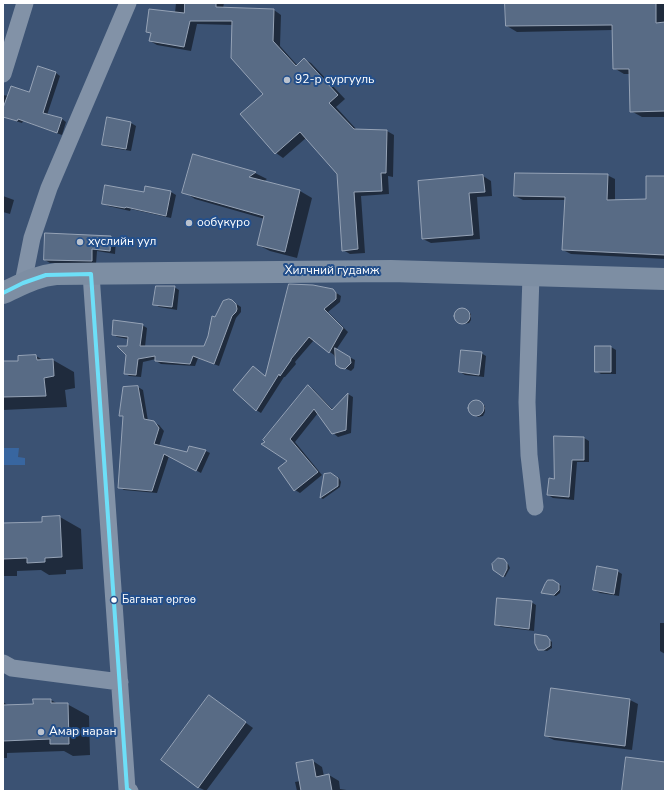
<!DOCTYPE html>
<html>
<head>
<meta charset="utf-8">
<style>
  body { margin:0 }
  #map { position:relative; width:668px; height:794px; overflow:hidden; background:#3b5273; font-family:"Nunito Sans",sans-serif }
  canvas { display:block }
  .frame { position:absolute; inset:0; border:4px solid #fff; pointer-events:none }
</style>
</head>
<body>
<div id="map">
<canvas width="668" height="794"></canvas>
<div class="frame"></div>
</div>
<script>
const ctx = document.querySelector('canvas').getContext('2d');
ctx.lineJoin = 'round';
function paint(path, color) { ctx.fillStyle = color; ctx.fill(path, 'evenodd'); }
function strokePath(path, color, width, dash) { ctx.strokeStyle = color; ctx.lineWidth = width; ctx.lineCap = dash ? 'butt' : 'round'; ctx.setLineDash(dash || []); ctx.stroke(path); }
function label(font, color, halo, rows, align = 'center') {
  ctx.font = font + ' "Nunito Sans",sans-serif'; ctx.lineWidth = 4; ctx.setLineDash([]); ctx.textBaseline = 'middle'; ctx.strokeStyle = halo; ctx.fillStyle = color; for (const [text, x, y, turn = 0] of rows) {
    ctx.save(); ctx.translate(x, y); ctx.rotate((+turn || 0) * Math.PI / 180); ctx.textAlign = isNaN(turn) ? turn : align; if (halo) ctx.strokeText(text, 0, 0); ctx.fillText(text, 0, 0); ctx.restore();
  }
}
paint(new Path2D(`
  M3 448H19L18 457 25 458V465H3Z`), '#3866a0');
paint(new Path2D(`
  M176 3H224L223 8 274 10 281 15 280 46 297 65 304 59 311 63 345 99 336 107 357 130 387 131 394 135 393 177 388 176 389 194 361 196 365 253 350 254 343 250 338 174 306 138 283 158 276 153 242 115 265 94 233 25 197 24 191 51 157 45 150 41 152 34 147 31 175 13Z
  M506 3H665V117H642L631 111 630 74H624L614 68 613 30 517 32 507 26Z
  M56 73 60 76 47 115 62 119 66 122 62 135 23 121 22 123 3 117V95L8 96 30 93Z
  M131 123 136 126 131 151 108 147 103 144Z
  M194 155 255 173 267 179 263 182 300 191 312 198 297 258 270 251 258 245 265 219 195 199 184 192Z
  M607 175 615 179V201L647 200 665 177V259L571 254 563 250 566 200H523L515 196Z
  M483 176 491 181 492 196 477 197 480 239 431 243 423 239Z
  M146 187 171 192 176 195 171 218 131 209 130 211 108 206 103 203 144 194Z
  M3 196 14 200 10 214 3 212Z
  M46 234 111 237 116 240 115 254 97 251 96 264 50 263 45 260Z
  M174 287 179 290 177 310 159 307 154 304Z
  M332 290 341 296 340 302 328 312 348 332 336 350 355 360 354 368 351 371 339 366 334 355 314 340 295 362 296 364 285 377H284L261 413 256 410 265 377Z
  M232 301 241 307V312L236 318 219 366 198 358 195 366 161 364 156 361V359L143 362 141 377 129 376 125 373 128 339 117 337 113 334 142 325 147 328 145 347H204L215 318Z
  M461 309 465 310 471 314V320L469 323 463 324 456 319V313L458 310Z
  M596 347H611L616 350V374H601L596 371Z
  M481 353 486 356 484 377 465 375 460 372Z
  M36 356 43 360H53L74 372 75 388 65 390 67 407 3 410V362H19Z
  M308 386 313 389 333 410 348 394 353 397 351 433 338 437 333 433 318 413 295 442 322 475 300 493 295 490 288 461 267 442Z
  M138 387 143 390 148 421 159 425 164 431 159 446 188 454 206 451 210 453 201 473 169 456 157 493 124 490 119 487 124 417 120 415Z
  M476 401 485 406V412L483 416 478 417 471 413 469 407 472 402Z
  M584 438 589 441V462H577L574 500 553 498 548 495 555 480Z
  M325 475 336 476 339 478 341 482 340 487 323 499 321 498Z
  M60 517 81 529 83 569 66 570V574L49 575 41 570 17 571V576H3V524L43 523Z
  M502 559 508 564 510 568 505 577 494 569Z
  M617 571 622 574 619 596 600 593 594 590Z
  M558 583 561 586 560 593 556 596 542 593Z
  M531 602 536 605 534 631 501 627 496 624Z
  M660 623H665V654L660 651Z
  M546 637 552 642V648L547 651 541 650 539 649Z
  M552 689 630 700 638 704 632 750 554 740 546 736Z
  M209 696 253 728 206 791 198 787Z
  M51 700 58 704H67L89 716 90 755 73 756 64 751 7 753V758H3V702L9 706 34 705Z
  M313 761 322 767 324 776 329 775 339 781 340 789 353 791H297L295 782 300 781Z`), '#0007');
const building = new Path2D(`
  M185 3H216V7L274 9 273 41 296 66 304 58 338 95 329 103 354 129 387 130 386 173H381L382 191 354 192 358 249 342 251 337 174 300 132 275 154 240 114 263 94 231 58 232 21H190L184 47 149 41 151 33 146 32 149 9 184 13Z
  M505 3H656V23L665 22V111L630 112 629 69H613L612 25 506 26Z
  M38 66 56 72 43 113 62 118 57 133 18 119 17 121 3 117V108L11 86 29 92Z
  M107 117 131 122 126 149 102 145Z
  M193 154 256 172 249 177 300 190 285 252 257 245 264 216 182 193Z
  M515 173 608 174 607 200 646 199V176H665V255L562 250 565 197 514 196Z
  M483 175 485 192 469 193 473 235 422 239 418 181Z
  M105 185 144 192 145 186 171 191 166 216 126 207 125 208 102 204Z
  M45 233 111 236 110 251 92 249V261L44 260Z
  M289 284 313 285 333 289 336 293V299L324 309 343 328 329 353 309 337 291 359V360L280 376 279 374 256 411 233 390 253 366 265 376Z
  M156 286H175L172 307 153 305Z
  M229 299 232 300 236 304 237 309 236 312 232 316 214 364 193 356 190 364 155 361V356L138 359 136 375 124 374 126 355 117 346H127L128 337 112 335 113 320 143 324 140 346H204L208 336 212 316 215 317 223 301Z
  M454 316a8 8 0 1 1 16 0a8 8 0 1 1-16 0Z
  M595 346H611V372H595Z
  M335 348 350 357 351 363 345 369 340 368 336 365Z
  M461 350 482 352 479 375 459 372Z
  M36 355 37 360 53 359 54 376 44 378 46 396 3 397V361H18V356Z
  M308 385 332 410 348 393 346 430 332 434 314 409 290 439 318 472 294 491 278 468 287 461 261 444 265 442 263 440Z
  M138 386 144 419 154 421 159 428 154 444 187 452 189 446 206 450 196 471 164 454 152 491 118 488 123 416H119L123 387Z
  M468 408a8 8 0 1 1 16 0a8 8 0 1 1-16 0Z
  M554 436 584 437V460H572L569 497 547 495 549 478 554 479Z
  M331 473 338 478V486L320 498 324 474Z
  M60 516 62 557 45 558V562L27 563V558L3 559V523L42 522V517Z
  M498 558 504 559 507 563V569L503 577 493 570 492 564Z
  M597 566 618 570 614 594 593 590Z
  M548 580H553L559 584V590L554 595 541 593 545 584Z
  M497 598 532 601 529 629 495 625Z
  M535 634 547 636 550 640V646L544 650H538L535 644Z
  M551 688 630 699 625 746 545 736Z
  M209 695 246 722 198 788 161 760Z
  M33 699H51V703H68L69 744H50V739L3 741V705L33 704Z
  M626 757 665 762V791H622Z
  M313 760 316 777 329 774 332 791H301L296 763Z`);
paint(building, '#586b85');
strokePath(building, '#96a3b6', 1);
strokePath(new Path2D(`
  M3 74 25 3
  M91 274 127 789 130 791
  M531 275 527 402 529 455 535 507
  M23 283 32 238 49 188 128 3
  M3 663 12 668 120 682`), '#8292a7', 17);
strokePath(new Path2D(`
  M3 293C21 285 36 276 56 274L391 271 665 279`), '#7d8ea3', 22);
strokePath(new Path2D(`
  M3 293 23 283 46 275 91 274 127 789 130 791`), '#6ddff8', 4);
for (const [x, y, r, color] of [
  [287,80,4,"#bac2ce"],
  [189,223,4,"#bac2ce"],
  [80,242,4,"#bac2ce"],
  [114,600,3.5,"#fff"],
  [41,732,4,"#bac2ce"]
]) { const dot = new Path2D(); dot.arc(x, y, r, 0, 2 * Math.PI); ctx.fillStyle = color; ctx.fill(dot); strokePath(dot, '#234f8b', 1.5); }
label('11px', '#fff', '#234f8b', [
  ["Баганат өргөө",122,600]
], 'left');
label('12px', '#fff', '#234f8b', [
  ["92-р сургууль",295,80],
  ["ообүкүро",197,223],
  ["хүслийн уул",88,242],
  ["Амар наран",49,732]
], 'left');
label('12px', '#fff', '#234f8b', [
  ["Хилчний гудамж",332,271]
]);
</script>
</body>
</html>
